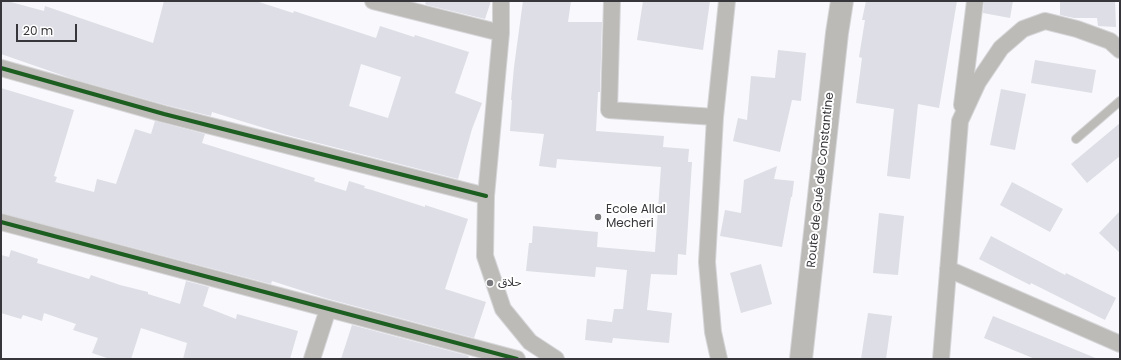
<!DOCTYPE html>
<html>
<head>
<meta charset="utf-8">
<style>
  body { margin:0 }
  #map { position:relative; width:1121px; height:360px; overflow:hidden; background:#f8f8fd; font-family:Poppins,sans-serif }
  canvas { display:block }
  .frame { position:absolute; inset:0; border:2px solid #37373b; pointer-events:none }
  .scale { position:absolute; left:16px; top:24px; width:61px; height:18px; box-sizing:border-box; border:2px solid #37373b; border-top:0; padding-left:5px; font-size:12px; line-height:14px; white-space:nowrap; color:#37373b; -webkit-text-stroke:3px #fff; paint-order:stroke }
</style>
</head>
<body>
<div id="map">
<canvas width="1121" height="360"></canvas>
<div class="frame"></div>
<div class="scale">20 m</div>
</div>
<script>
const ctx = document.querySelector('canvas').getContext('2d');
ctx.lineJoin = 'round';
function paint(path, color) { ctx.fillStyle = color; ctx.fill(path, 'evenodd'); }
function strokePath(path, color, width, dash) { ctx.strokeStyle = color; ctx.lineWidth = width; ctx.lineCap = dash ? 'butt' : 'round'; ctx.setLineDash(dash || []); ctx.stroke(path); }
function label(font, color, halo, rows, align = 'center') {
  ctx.font = font + ' Poppins,"Noto Sans Arabic",sans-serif'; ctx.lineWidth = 4; ctx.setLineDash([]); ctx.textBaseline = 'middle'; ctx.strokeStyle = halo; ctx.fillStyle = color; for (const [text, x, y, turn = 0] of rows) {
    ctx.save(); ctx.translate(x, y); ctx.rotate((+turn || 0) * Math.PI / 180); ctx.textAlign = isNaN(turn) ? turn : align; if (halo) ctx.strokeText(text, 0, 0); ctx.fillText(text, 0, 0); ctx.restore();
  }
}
paint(new Path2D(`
  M1 1H7L44 11 45 6 153 43 164 1H256L293 13 294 11 376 38 380 26 414 37 415 35 469 52 455 93 482 103 472 129 458 179 287 135 212 112 211 116 166 105 73 79 1 54ZM361 64 401 77 388 118 349 106Z
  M426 1H491L485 19 427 5 425 4Z
  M523 1H571L568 22H602L600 92H598L596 131 664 136 663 147 689 149 688 162H692L686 255 678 254 677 275 651 274 647 310 672 313 669 343 613 338 612 343 585 340 587 319 612 322 614 309H623L627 270 596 267 595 277 526 271 529 243H532L533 226 598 232 597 247 655 252 661 167 557 159 556 168 539 166 544 134 510 131 512 100H511L514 67Z
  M643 1H710L703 50 637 40Z
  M866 1H957L939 108 918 104 910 179 887 176 894 109 856 103 862 58 859 57 865 20H862Z
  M984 1H1013L1010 18 983 13Z
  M1060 1H1115L1116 27 1098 26 1097 18H1074L1060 15Z
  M778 50 806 53 801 101 792 100 780 152 733 141 738 118 747 120 751 76 775 78Z
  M1035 60 1096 70 1092 93 1031 83Z
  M1 88 74 110 54 176 57 177 55 182 94 192 97 179 116 184 135 129 151 134 155 121 205 134 202 143 315 178 314 181 346 191 349 181 365 186 364 188 372 190 425 207V205L468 219 445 289 486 302 474 338 325 298 272 281 271 284 1 213Z
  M1001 89 1026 94 1015 150 990 145Z
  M1120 123V156L1087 183 1071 164Z
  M777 166 774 179 794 181 792 197H791L782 247 720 236 725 210 741 213 744 180Z
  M1012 182 1063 209 1050 232 1000 205Z
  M1120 211V253L1099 233Z
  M879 213 904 216 898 275 873 273Z
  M991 236 1065 275 1066 273 1116 298 1105 320 1031 283 1030 285 979 259Z
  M11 250 38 259 37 263 89 279 91 275 120 285 148 292V294L180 304 186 281 209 287 203 306 236 319 237 314 298 331 290 359H183L187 343 141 328 131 359H110L92 353 98 338 73 330 76 324 44 313 42 321 23 315 21 319 1 313V255L9 257Z
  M761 264 772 304 741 313 730 273Z
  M868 313 892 316 886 359H861Z
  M993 316 1098 359H1035L984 338Z
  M352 325 469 356 468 359H341Z`), '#dddee6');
const lane = new Path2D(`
  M1076 139 1120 101`);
const street = new Path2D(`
  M373 1 501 33
  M501 1V33L486 196 485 256 503 309 530 342 556 359
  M612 1 609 110 715 117
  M1 68 164 114 486 196
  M962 105 975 1
  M1 222 517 359
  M948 269 1120 344
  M312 359 328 309
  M719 359 713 332 707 262 715 117 727 1
  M941 359 960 121 978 82 1001 48 1023 29 1045 21 1077 29 1110 41 1120 50`);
const secondary = new Path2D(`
  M801 359 837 33 842 1`);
strokePath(lane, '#d6d6d9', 10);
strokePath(street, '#d6d6d9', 18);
strokePath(secondary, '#d6d6d9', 24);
strokePath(lane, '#bcbbb8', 8);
strokePath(street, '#bcbbb8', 16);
strokePath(secondary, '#bcbab7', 22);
strokePath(new Path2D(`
  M1 68 164 114 486 196
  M1 222 517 359`), '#1b5e20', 4);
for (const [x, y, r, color] of [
  [598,217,4,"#7b7b7f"],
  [490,283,4,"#7b7b7f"]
]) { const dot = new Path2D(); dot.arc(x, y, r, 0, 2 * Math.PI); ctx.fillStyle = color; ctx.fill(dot); strokePath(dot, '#fff', 1.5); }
label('12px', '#37373b', '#fff', [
  ["Route de Gué de Constantine",821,180,-84]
]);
label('12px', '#37373b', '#fff', [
  ["Ecole Allal",606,210],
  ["Mecheri",606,224],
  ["حلاق",498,283]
], 'left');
</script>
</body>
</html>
